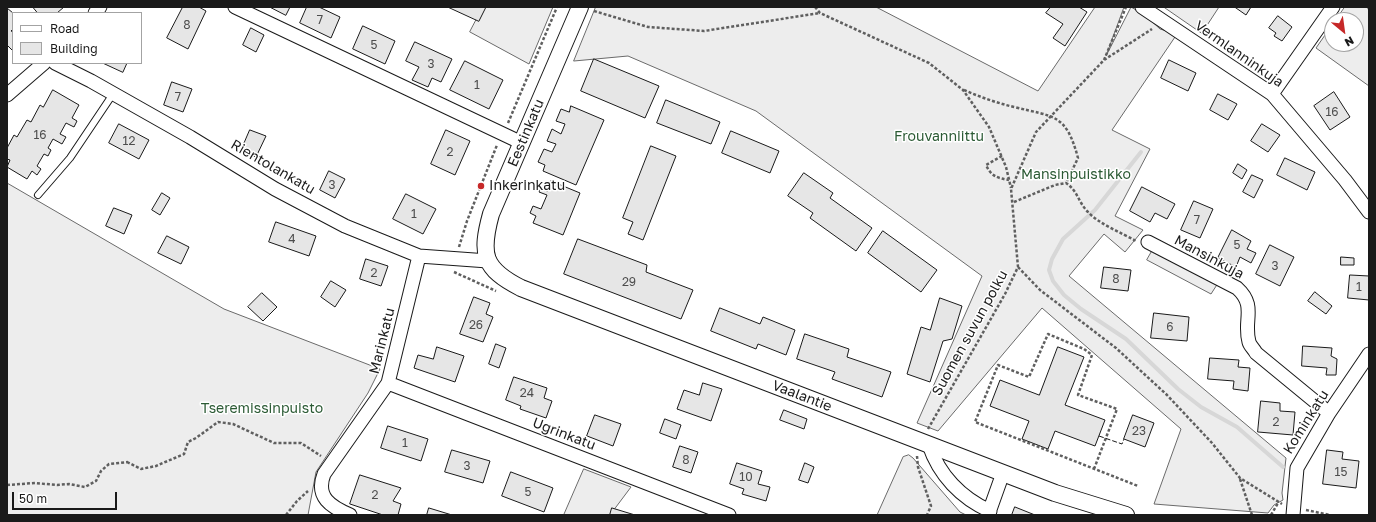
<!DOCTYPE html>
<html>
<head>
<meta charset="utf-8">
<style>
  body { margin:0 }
  #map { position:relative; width:1376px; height:522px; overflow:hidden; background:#fff; font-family:"Golos Text",sans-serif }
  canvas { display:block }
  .frame { position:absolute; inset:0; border:8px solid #1a1a1a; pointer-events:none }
  .legend { position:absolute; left:12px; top:12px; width:130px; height:52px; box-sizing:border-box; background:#fff; border:1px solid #a3a3a3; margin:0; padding:5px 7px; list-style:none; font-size:12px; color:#1a1a1a }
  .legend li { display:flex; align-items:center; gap:8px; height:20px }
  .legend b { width:20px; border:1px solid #a3a3a3 }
  .north { position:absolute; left:1324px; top:12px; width:40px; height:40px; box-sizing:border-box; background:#fff; border:1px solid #a3a3a3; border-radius:50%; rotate:151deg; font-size:11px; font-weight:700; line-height:16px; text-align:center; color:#1a1a1a }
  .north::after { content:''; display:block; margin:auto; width:14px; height:18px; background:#c62828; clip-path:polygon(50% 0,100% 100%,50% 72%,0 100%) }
  .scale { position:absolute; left:12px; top:492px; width:105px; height:18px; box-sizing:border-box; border:2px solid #1a1a1a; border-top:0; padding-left:5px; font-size:12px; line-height:14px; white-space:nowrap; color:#1a1a1a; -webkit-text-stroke:3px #fff; paint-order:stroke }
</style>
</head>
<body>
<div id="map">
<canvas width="1376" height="522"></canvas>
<div class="frame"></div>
<ul class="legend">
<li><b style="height:5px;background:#fff"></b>Road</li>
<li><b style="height:11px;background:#e6e6e6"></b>Building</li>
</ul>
<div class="north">N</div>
<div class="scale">50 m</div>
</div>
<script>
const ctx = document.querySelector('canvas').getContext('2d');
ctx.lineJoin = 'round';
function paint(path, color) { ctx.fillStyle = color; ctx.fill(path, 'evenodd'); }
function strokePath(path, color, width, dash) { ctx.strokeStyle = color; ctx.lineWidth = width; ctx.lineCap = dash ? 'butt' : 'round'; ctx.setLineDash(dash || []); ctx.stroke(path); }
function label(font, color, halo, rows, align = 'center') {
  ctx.font = font + ' "Golos Text",sans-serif'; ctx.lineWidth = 3; ctx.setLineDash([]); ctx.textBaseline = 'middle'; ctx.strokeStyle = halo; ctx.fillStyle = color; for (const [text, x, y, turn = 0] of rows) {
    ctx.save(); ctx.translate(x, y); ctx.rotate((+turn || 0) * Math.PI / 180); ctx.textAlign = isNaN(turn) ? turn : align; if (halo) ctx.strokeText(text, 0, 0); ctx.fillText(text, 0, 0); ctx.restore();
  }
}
const built = new Path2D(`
  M483 7H553L529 64 470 32Z
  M596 7H876L1038 91 1095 7H1124L1106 56 1131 7 1146 16 1160 29 1170 32 1175 37 1112 130 1150 149 1115 216 1143 230 1125 252 1104 234 1069 276 1286 458 1282 493 1283 500 1274 505 1268 513 1154 504 1181 429 1042 308 938 431 917 423 982 276 756 111 628 56 574 61Z
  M1164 7H1219L1202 33Z
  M1345 7H1369V86L1316 48 1332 25V44H1356V20H1336Z
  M7 183 224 309 380 369 368 393 316 472 308 515H7Z
  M1155 246 1220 280 1211 294 1147 260Z
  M909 455 913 458 960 512 966 515H877L903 457Z
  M584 469 631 487 610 515H564Z`);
paint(built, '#ededed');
strokePath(built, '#6a6a6a', 1);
strokePath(new Path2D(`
  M1141 152 1095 210 1063 239 1052 259 1049 270 1053 281 1064 295 1081 309 1126 339 1178 389 1201 407 1237 427 1283 467`), '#d7d7d7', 4);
const building = new Path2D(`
  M33 7H64L57 13H38Z
  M183 7H199L206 11 188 49 167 38Z
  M270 7H290L286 15Z
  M307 7H319L340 17 331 38 300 23Z
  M448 7H486L479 21Z
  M1051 7H1079L1087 12 1065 46 1053 38 1063 24 1046 13Z
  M1237 7H1251L1246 15 1236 8Z
  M7 8 13 13V29L11 31 13 32V51L7 45Z
  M1278 16 1292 27 1282 41 1274 36 1276 33 1269 28Z
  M363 26 395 41 385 64 353 49Z
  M251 28 264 35 256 52 243 45Z
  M415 42 452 59 441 82 432 78 428 87 412 80 419 67 406 61Z
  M594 59 659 86 645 118 581 91Z
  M1169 60 1196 73 1188 91 1161 78Z
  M465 61 503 80 489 109 450 90Z
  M103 63H127L123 72Z
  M172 82 192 89 183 112 164 105Z
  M53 90 79 105 72 118 77 121 74 127 66 123 60 134 66 137 62 144 53 139 48 148 51 150 48 156 44 154 37 166 41 169 37 175 32 171 27 179 7 167 10 160 7 159V148L14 135 17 137 27 120 31 122 40 105 43 107Z
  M1334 92 1350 117 1330 130 1314 106Z
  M1218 94 1237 104 1228 120 1210 110Z
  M666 100 720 122 711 144 657 123Z
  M571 106 604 120 576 185 543 171 545 165 538 162 544 149 552 152 556 144 547 141 552 129 561 134 565 124 556 121 561 109 569 112Z
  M119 124 149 140 139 159 109 143Z
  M1262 124 1280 135 1268 152 1251 141Z
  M250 130 266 136 256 157 241 151Z
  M446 130 470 141 455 175 431 164Z
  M731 131 779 151 770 173 722 153Z
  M651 146 676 156 643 240 628 234 633 222 623 218Z
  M1285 158 1315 172 1307 190 1277 175Z
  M1238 164 1247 170 1242 179 1233 173Z
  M329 171 345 179 335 198 320 190Z
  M804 173 833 193 830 198 872 228 856 251 810 218 813 213 788 196Z
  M1252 175 1263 180 1254 198 1243 192Z
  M551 181 580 193 563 235 533 223 536 216 530 213 533 206 541 209 547 195 539 192 540 188 547 191Z
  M1142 187 1175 204 1167 219 1155 213 1150 222 1130 211Z
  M162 193 170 198 160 215 152 210Z
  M406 194 436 209 423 234 393 219Z
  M1194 201 1213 209 1200 238 1181 230Z
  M114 208 132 215 124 234 106 226Z
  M276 222 316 236 309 256 269 242Z
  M1232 230 1251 241 1247 249 1256 253 1251 263 1240 257 1236 267 1218 258Z
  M883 231 937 270 921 292 868 253Z
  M167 236 189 247 181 264 158 253Z
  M578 239 647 265 646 272 693 290 681 319 564 274Z
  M1270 245 1294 257 1280 286 1256 274Z
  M1341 257 1354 258V265H1341Z
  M366 259 388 266 381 286 360 279Z
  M1104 267 1131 270 1128 291 1101 288Z
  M1350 275 1369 276V300L1348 298Z
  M331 281 346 290 335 307 321 297Z
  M1315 292 1332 306 1326 314 1308 301Z
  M262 293 277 307 263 321 248 307Z
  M474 297 490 303 486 314 493 317 483 342 460 334Z
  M940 298 962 306 952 339 943 341 930 382 907 374 921 327 930 330Z
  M720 308 760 324 763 317 795 330 786 355 758 344 756 349 711 331Z
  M1154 313 1189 317 1187 341 1151 338Z
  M805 334 849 349 847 357 891 372 882 397 832 379 835 372 797 359Z
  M496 344 506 348 499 368 489 364Z
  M1303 346 1332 348 1331 356 1337 359 1336 375H1326L1327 368 1302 366Z
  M437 347 464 356 455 382 414 368 418 355 433 359Z
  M1058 347 1084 357 1065 405 1105 420 1095 446 1055 431 1048 449 1022 439 1029 421 990 406 1000 380 1039 395Z
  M1210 358 1239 360 1238 367 1250 368 1248 391 1233 389 1234 381 1208 379Z
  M514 377 547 388 544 398 552 401 546 418 520 409 521 406 506 400Z
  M703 383 722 389 711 421 677 409 684 390 699 395Z
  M1261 401 1280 403V411L1295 412 1293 435 1258 432Z
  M784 410 807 419 804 429 780 420Z
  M595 415 621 424 613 446 587 436Z
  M1133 415 1154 423 1145 447 1124 439Z
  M665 419 681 425 676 439 660 433Z
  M388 426 428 439 421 461 381 448Z
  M680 446 698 452 691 473 673 467Z
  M452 450 490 461 483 483 445 472Z
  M1327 450 1343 452 1342 459 1359 461 1356 488 1323 484Z
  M737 463 762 471 758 484 770 487 766 501 742 494 744 489 730 484Z
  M805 463 814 467 808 483 799 480Z
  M511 472 553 488 544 512 502 496Z
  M360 475 401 488 393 501 401 504 398 515H383L350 504Z
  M1015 507 1035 515H1012Z
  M429 508 452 515H427Z
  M612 508 635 515H610Z`);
paint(building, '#e6e6e6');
strokePath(building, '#1a1a1a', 1);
const service = new Path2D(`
  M38 195 70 158 113 94`);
const minor = new Path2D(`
  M235 7 522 143
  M1142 7 1272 94 1345 180 1369 212
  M95 13 100 7
  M55 63 91 81 190 137 275 189 345 226 419 256 488 261
  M1272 94 1333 7
  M7 95 44 63
  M1148 242 1237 288C1257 306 1243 320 1249 342 1250 346 1254 349 1256 353L1329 413
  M388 383 729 515
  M929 445C939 475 961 498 990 511
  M350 515C331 507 315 497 324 474L388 383 419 256
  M988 515 1003 473
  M1293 515 1297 468 1329 413 1369 354`);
const tertiary = new Path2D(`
  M580 7 491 214C480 254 483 269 521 288L1055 493 1126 515`);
strokePath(service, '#1a1a1a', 8);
strokePath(minor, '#1a1a1a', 15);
strokePath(tertiary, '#1a1a1a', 18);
strokePath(new Path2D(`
  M815 7 820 13 929 63 963 90 989 127 1006 167 1011 188
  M1368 7 1369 9
  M594 11 648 27 704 31 820 13
  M1104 60 1126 7
  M964 90C980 97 997 103 1014 107 1054 117 1066 113 1078 158L1066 183
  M508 123 557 7
  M1002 156 986 165C991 176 997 178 1009 180
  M1014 202 1055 185 1066 183C1078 191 1078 202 1088 212 1099 224 1122 233 1136 241
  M459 247 467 221 497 145
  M1018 267 1040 290 1116 348 1167 395 1212 443 1240 478 1282 504
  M454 272 496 291
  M928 429 1005 294 1018 267 1011 189 1036 132 1104 60 1152 29
  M917 456 918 467 931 506 927 515
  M127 462 141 469 156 466 184 454 188 442 196 438 218 422 233 424 274 443H301L321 456
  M1094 469 1117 409 1078 395 1092 355 1084 349 1048 334 1029 377 998 365 975 422 1138 486
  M1240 479 1252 515
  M7 485 35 483 57 485 69 484 85 487 96 481 101 471 109 464 128 462
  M1306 510 1330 515
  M286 515 297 501 308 491
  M1271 515 1278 503`), '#5f5f5f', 2.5, [3, 2]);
strokePath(service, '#fff', 6);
strokePath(minor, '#fff', 13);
strokePath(tertiary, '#fff', 16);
strokePath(new Path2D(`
  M1099 436 1122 444 1124 439`), '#1a1a1a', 1, [5, 2]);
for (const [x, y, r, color] of [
  [481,186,4,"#c62828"]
]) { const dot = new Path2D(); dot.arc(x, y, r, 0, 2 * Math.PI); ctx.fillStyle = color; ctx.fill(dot); strokePath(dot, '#fff', 1.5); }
label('12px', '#4d4d4d', null, [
  ["7",320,20],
  ["8",187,25],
  ["5",374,45],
  ["3",431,64],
  ["1",477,85],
  ["7",178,97],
  ["16",1332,112],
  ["16",40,135],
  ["12",129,141],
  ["2",450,152],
  ["3",332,185],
  ["1",414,214],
  ["7",1197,220],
  ["4",292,239],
  ["5",1237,245],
  ["3",1275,266],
  ["2",374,273],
  ["8",1116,279],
  ["29",629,282],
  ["1",1359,287],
  ["26",476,325],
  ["6",1170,327],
  ["24",527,393],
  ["2",1276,422],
  ["23",1139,431],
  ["1",405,443],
  ["8",686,460],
  ["3",467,466],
  ["15",1341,472],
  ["10",746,477],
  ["5",528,492],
  ["2",375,495]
]);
label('14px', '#1a1a1a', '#fff', [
  ["Vermlanninkuja",1239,54,35],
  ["Eestinkatu",526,133,-67],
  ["Rientolankatu",273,167,30],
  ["Mansinkuja",1209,257,28],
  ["Suomen suvun polku",970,333,-61],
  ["Marinkatu",382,341,-76],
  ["Vaalantie",802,396,21],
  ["Kominkatu",1306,422,-58],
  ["Ugrinkatu",564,434,21]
]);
label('14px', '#2b5a34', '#fff', [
  ["Frouvanniittu",939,137],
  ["Mansinpuistikko",1076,175],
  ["Tseremissinpuisto",262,409]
]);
label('14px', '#1a1a1a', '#fff', [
  ["Inkerinkatu",489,186]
], 'left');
</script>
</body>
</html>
